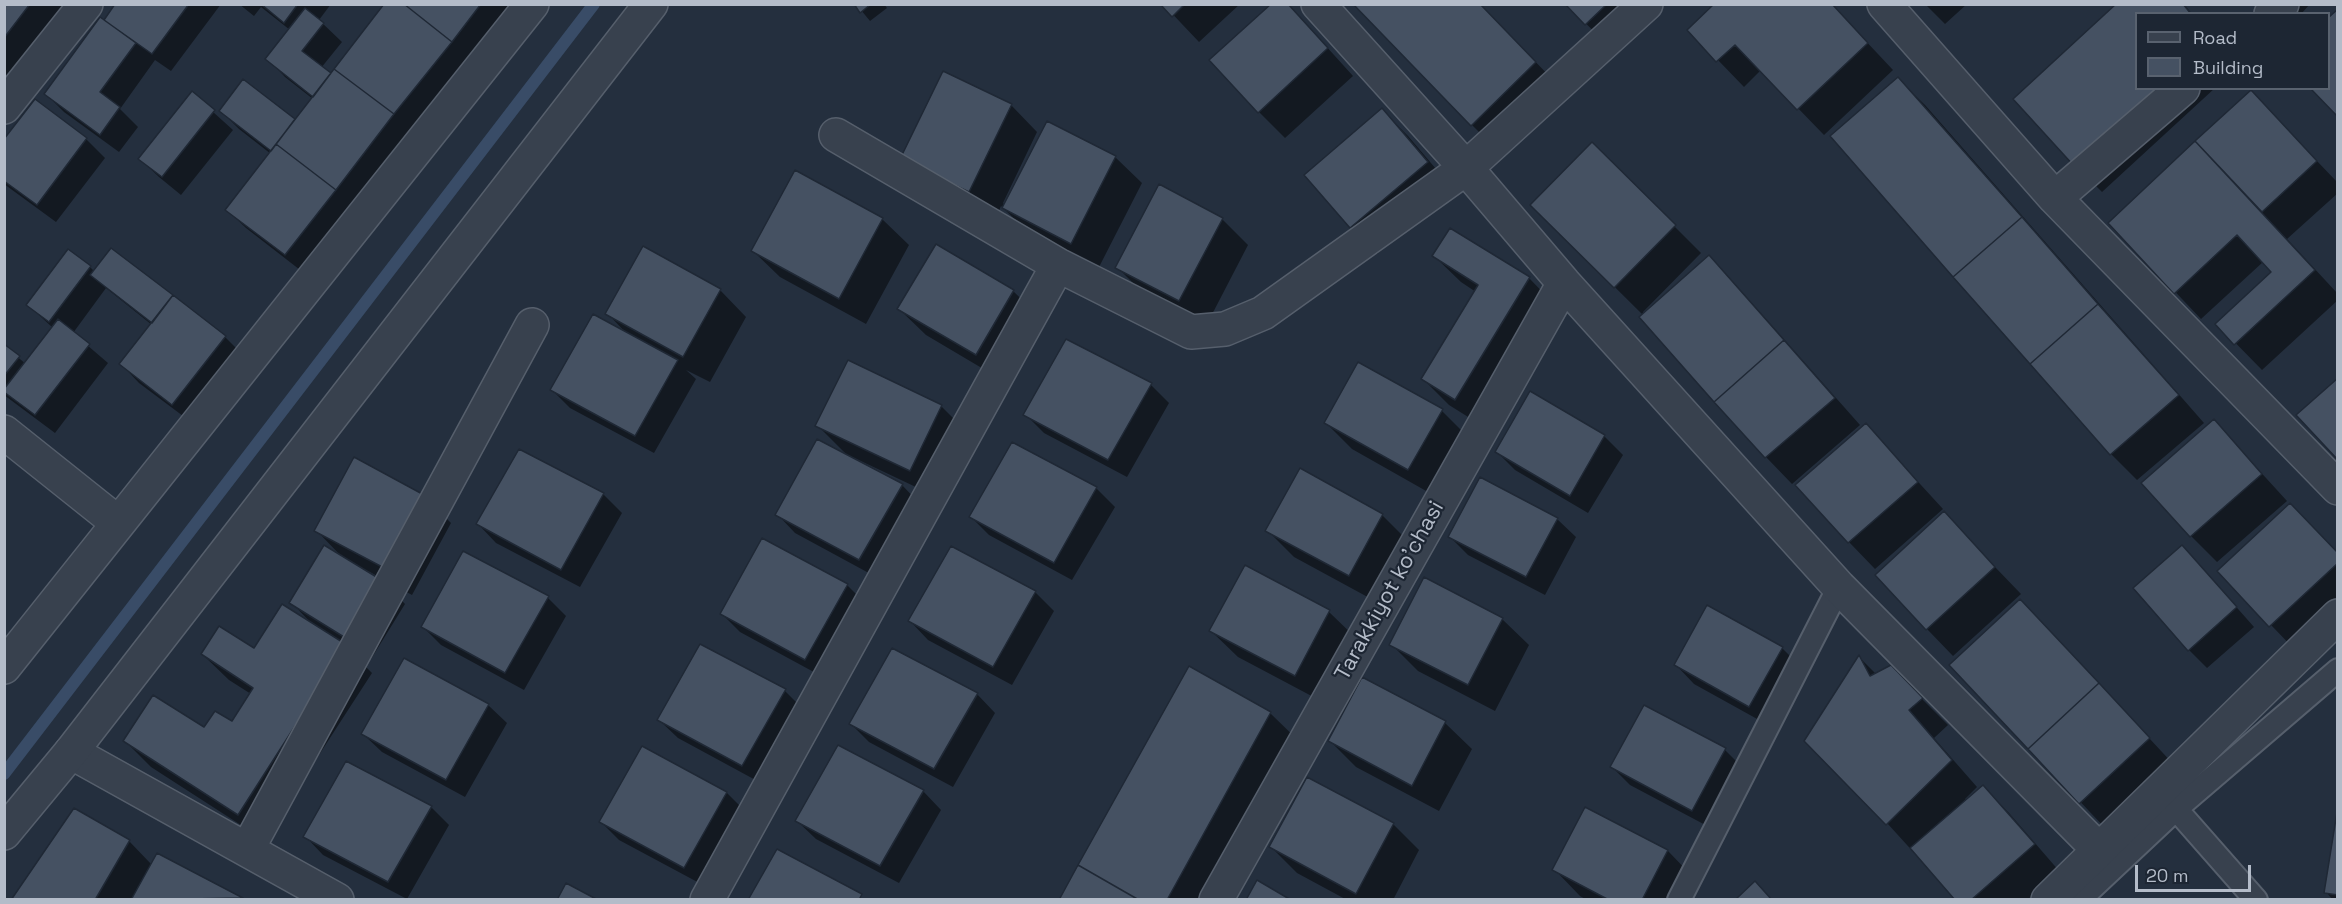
<!DOCTYPE html>
<html>
<head>
<meta charset="utf-8">
<style>
  body { margin:0 }
  #map { position:relative; width:2342px; height:904px; overflow:hidden; background:#242f3e; font-family:"Space Grotesk",sans-serif }
  canvas { display:block }
  .frame { position:absolute; inset:0; border:6px solid #b4bcc9; pointer-events:none }
  .legend { position:absolute; left:2135px; top:12px; width:195px; height:78px; box-sizing:border-box; background:#1d2633; border:2px solid #59626f; margin:0; padding:8px 10px; list-style:none; font-size:18px; color:#b4bcc9 }
  .legend li { display:flex; align-items:center; gap:12px; height:30px }
  .legend b { width:30px; border:2px solid #59626f }
  .scale { position:absolute; left:2135px; top:865px; width:116px; height:27px; box-sizing:border-box; border:3px solid #b4bcc9; border-top:0; padding-left:8px; font-size:18px; line-height:21px; white-space:nowrap; color:#b4bcc9; -webkit-text-stroke:4px #1d2633; paint-order:stroke }
</style>
</head>
<body>
<div id="map">
<canvas width="2342" height="904"></canvas>
<div class="frame"></div>
<ul class="legend">
<li><b style="height:8px;background:#38414e"></b>Road</li>
<li><b style="height:16px;background:#455162"></b>Building</li>
</ul>
<div class="scale">20 m</div>
</div>
<script>
const ctx = document.querySelector('canvas').getContext('2d');
ctx.lineJoin = 'round';
function paint(path, color) { ctx.fillStyle = color; ctx.fill(path, 'evenodd'); }
function strokePath(path, color, width, dash) { ctx.strokeStyle = color; ctx.lineWidth = width; ctx.lineCap = dash ? 'butt' : 'round'; ctx.setLineDash(dash || []); ctx.stroke(path); }
function label(font, color, halo, rows, align = 'center') {
  ctx.font = font + ' "Space Grotesk",sans-serif'; ctx.lineWidth = 4.5; ctx.setLineDash([]); ctx.textBaseline = 'middle'; ctx.strokeStyle = halo; ctx.fillStyle = color; for (const [text, x, y, turn = 0] of rows) {
    ctx.save(); ctx.translate(x, y); ctx.rotate((+turn || 0) * Math.PI / 180); ctx.textAlign = isNaN(turn) ? turn : align; if (halo) ctx.strokeText(text, 0, 0); ctx.fillText(text, 0, 0); ctx.restore();
  }
}
paint(new Path2D(`
  M4 4H77L4 97Z
  M117 4H221L171 71 155 60 120 109 138 127 119 152 64 112 46 94Z
  M239 4H331L319 20 342 42 321 68 331 75 386 4H528L304 273 246 228 227 210 271 154 239 129 221 111 244 81 295 121 313 99 285 77 267 58 290 30 261 7 254 16Z
  M856 4H884L887 8 870 21Z
  M1163 4H1240L1199 42Z
  M1479 4 1562 89 1498 151 1472 125Z
  M1567 4H1635L1605 43Z
  M1831 4 1893 70 1824 135 1761 70 1744 87 1689 30Z
  M1925 4H1967L1945 24Z
  M2118 4H2184L2192 14H2136V88H2215L2102 192 2076 166Z
  M2263 4H2310L2301 14H2272Z
  M1306 24 1353 76 1285 138 1259 112Z
  M1898 79 1925 105 2204 423 2137 480 2111 454 1832 136Z
  M2251 92 2338 183V193L2287 239 2338 294V300L2262 370 2217 324 2273 272 2263 262 2201 319 2110 223Z
  M192 93 233 130 181 195 159 177 140 159Z
  M35 101 86 139 105 158 56 222 4 184V141Z
  M1011 105 1037 132 1003 203 1005 205 1115 157 1142 183 1098 269 1030 234 1001 206 996 218 929 185Z
  M1382 110 1408 136 1453 189 1377 254 1351 227 1306 175Z
  M1592 144 1701 253 1643 312 1644 314 1709 257 1735 284 1860 425 1792 484 1766 457 1641 317 1643 315 1532 205Z
  M882 219 909 245 866 324 780 277 753 251Z
  M1222 219 1248 245 1206 326 1144 294 1117 267Z
  M1434 256 1529 278 1555 305 1481 425 1449 405 1423 379 1476 292 1461 282Z
  M90 267 95 272 225 337 243 355 191 422 139 383 121 364 152 325 106 288 73 333 108 363 55 433 4 395V346L26 364 53 328 28 305Z
  M720 290 746 317 710 382 686 370 696 379 654 453 570 408 552 390 627 334 607 313Z
  M1013 291 1040 317 1002 380 926 335 899 309Z
  M1067 341 1151 385 1169 403 1127 477 1044 433 1025 414Z
  M848 362 941 406 968 433 937 497 846 454 817 425Z
  M1442 411 1468 437 1435 496 1352 449 1326 423Z
  M2214 421 2287 501 2217 562 2191 536Z
  M1866 425 1943 509 1875 569 1849 542Z
  M1604 436 1623 455 1588 513 1515 470 1497 452Z
  M1012 444 1096 488 1115 507 1072 580 989 535 971 517Z
  M519 451 604 495 622 513 580 587 496 543 478 524Z
  M902 485 920 504 878 578 795 533 777 514Z
  M425 497 451 523 412 595 368 571 367 573 387 585 405 604 371 659 342 643 372 673 264 840 151 767 125 741 232 723 251 694 229 680 202 654 254 650 310 622 291 602 341 556 316 530Z
  M1944 514 2021 594 1953 656 1927 629Z
  M1382 515 1408 541 1375 601 1294 557 1267 530Z
  M1557 519 1576 537 1545 595 1468 555 1450 537Z
  M951 548 1035 592 1054 611 1012 685 928 640 910 621Z
  M2338 554V614L2297 652 2219 571Z
  M2200 566 2254 627 2207 668 2189 650Z
  M847 585 865 603 823 677 740 632 722 614Z
  M548 598 566 616 524 690 441 645 423 627Z
  M1329 612 1356 638 1321 701 1238 657 1211 631Z
  M1502 619 1529 645 1495 711 1418 671 1391 644Z
  M2046 627 2175 766 2106 829 1951 665Z
  M1782 648 1801 667 1768 725 1694 684 1676 665Z
  M1860 658 1877 675 1890 667 1948 725 1934 738 1977 787 1965 799 1967 800 1983 787 2009 813 2060 872 2027 900H1957L1887 823Z
  M1363 679 1445 723 1472 749 1439 811 1356 767 1330 741Z
  M785 691 803 709 761 783 678 738 659 720Z
  M977 694 995 713 953 787 869 742 851 724Z
  M488 705 507 723 465 797 382 752 363 734Z
  M1270 713 1303 745 1217 900H1061Z
  M1725 750 1743 768 1711 828 1630 785 1612 767Z
  M923 791 941 810 899 883 816 839 797 821Z
  M727 793 745 811 703 885 619 840 601 822Z
  M431 807 449 825 407 899 323 855 305 836Z
  M1586 809 1668 851 1694 878 1682 900H1587L1580 896 1554 869Z
  M2338 816V900H2333L2326 892Z
  M1393 824 1419 850 1393 900H1347L1297 873 1271 847Z
  M129 841 152 865 158 855 242 900H13Z`), '#0007');
strokePath(new Path2D(`
  M4 774 594 4`), '#394c67', 12);
const building = new Path2D(`
  M4 4H30L4 38Z
  M115 4H189L152 54 104 20Z
  M261 4H298L284 23Z
  M384 4H404L452 42 394 114 334 69Z
  M404 4H481L452 42Z
  M854 4H871L860 13Z
  M1160 4H1185L1172 17Z
  M1271 4H1288L1328 48 1258 113 1209 60Z
  M1353 4H1480L1536 62 1471 126Z
  M1565 4H1607L1585 25Z
  M1714 4H1832L1868 43 1797 110 1735 45 1716 62 1687 30Z
  M2116 4H2183L2191 14H2136V88H2161L2075 167 2013 99Z
  M305 8 324 23 302 51 331 73 313 97 265 59Z
  M2338 9V117L2310 88H2328V18Z
  M100 17 136 43 100 92 120 107 100 135 44 94Z
  M334 69 394 114 336 190 276 144Z
  M943 71 1012 104 969 192 900 159Z
  M1898 77 2022 217 1953 277 1830 136Z
  M243 79 295 119 271 151 219 111Z
  M2251 90 2317 161 2262 212 2195 141Z
  M192 91 215 110 162 177 138 159Z
  M35 99 87 138 37 205 4 181V139Z
  M1382 108 1428 162 1350 228 1304 175Z
  M1047 121 1116 156 1071 244 1002 208Z
  M2195 141 2315 270 2234 345 2215 324 2271 272 2237 235 2174 294 2108 223Z
  M1592 142 1676 225 1614 288 1530 205Z
  M276 144 336 190 285 255 225 210Z
  M795 170 883 218 839 299 751 251Z
  M1159 184 1223 218 1179 301 1115 268Z
  M2022 217 2098 304 2030 364 1953 277Z
  M1450 228 1530 277 1455 400 1421 379 1478 285 1432 256Z
  M936 244 1014 290 976 355 897 309Z
  M643 246 721 289 683 357 605 314Z
  M111 248 173 295 152 323 90 275Z
  M68 249 91 266 49 322 26 305Z
  M1709 255 1784 340 1714 402 1639 317Z
  M173 295 226 336 172 405 119 364Z
  M2098 304 2179 395 2110 455 2030 364Z
  M593 314 678 360 635 436 550 390Z
  M58 319 90 344 35 415 4 392V389Z
  M1066 339 1152 383 1108 460 1023 415Z
  M1784 340 1835 398 1765 458 1714 402Z
  M4 344 20 356 4 376Z
  M848 360 942 405 910 471 815 426Z
  M1358 362 1443 409 1408 470 1324 423Z
  M2338 378V460L2296 415Z
  M1530 391 1605 435 1570 496 1495 452Z
  M2214 419 2262 474 2190 537 2141 483Z
  M1866 423 1918 482 1848 543 1795 485Z
  M817 439 903 484 859 560 775 515Z
  M1012 442 1097 487 1054 563 969 517Z
  M519 449 604 493 561 570 476 524Z
  M354 457 426 496 386 569 314 531Z
  M1300 468 1383 514 1349 576 1265 531Z
  M1480 477 1558 518 1526 577 1448 537Z
  M2290 503 2338 553V563L2269 627 2217 571Z
  M1944 511 1995 567 1926 630 1875 575Z
  M762 538 848 584 805 660 720 614Z
  M324 545 388 584 352 642 289 603Z
  M2182 545 2237 607 2188 651 2133 588Z
  M951 546 1036 591 993 667 908 621Z
  M463 551 549 596 505 673 421 627Z
  M1245 565 1330 610 1295 676 1209 631Z
  M1424 577 1503 618 1468 685 1389 645Z
  M2020 599 2099 683 2028 749 1949 665Z
  M282 604 347 645 238 815 123 741 153 695 204 727 215 711 232 721 253 688 201 654 219 626 254 648Z
  M1707 605 1783 647 1749 707 1674 665Z
  M700 644 786 689 742 766 657 720Z
  M892 648 978 693 934 769 849 724Z
  M1859 655 1870 676 1891 665 1923 698 1909 710 1952 760 1886 825 1804 741Z
  M404 658 489 704 446 780 361 734Z
  M1189 666 1271 712 1167 900H1139L1078 865Z
  M1362 677 1446 721 1412 786 1328 741Z
  M2099 683 2150 738 2079 804 2028 749Z
  M1644 705 1726 748 1692 811 1610 767Z
  M838 745 924 790 880 866 795 821Z
  M642 746 727 792 684 868 599 822Z
  M346 761 432 806 388 882 303 837Z
  M1307 777 1394 823 1356 894 1269 847Z
  M1983 785 2035 844 1971 900H1955L1910 848Z
  M2338 806V895L2324 893Z
  M1585 807 1668 850 1642 900H1609L1552 870Z
  M74 808 130 840 95 900H11Z
  M777 849 862 894 859 900H748Z
  M157 853 243 898 131 900Z
  M1078 865 1139 900H1059Z
  M1257 880 1291 900H1246Z
  M1755 881 1772 900H1735Z
  M566 883 598 900H557Z`);
paint(building, '#455162');
strokePath(building, '#1f2835', 1.5);
const service = new Path2D(`
  M2176 809 2256 900
  M1679 900 1839 587
  M2079 900 2176 809 2338 670`);
const minor = new Path2D(`
  M1318 4 1466 168 1564 283 1839 587 2099 850
  M1884 4 2055 198 2338 488
  M2271 14 2282 4
  M4 107 86 4
  M836 135 1058 265 1191 332 1225 329 1263 313 1466 168 1646 4
  M2055 198 2183 88
  M4 432 118 523
  M4 667 532 4
  M71 752 337 900
  M247 850 532 325
  M707 900 1058 265
  M1216 900 1564 283
  M2048 900 2338 616`);
const tertiary = new Path2D(`
  M4 833 71 752 651 4`);
strokePath(service, '#565f6c', 26);
strokePath(minor, '#565f6c', 36);
strokePath(tertiary, '#565f6c', 36);
strokePath(service, '#38414e', 22);
strokePath(minor, '#38414e', 33);
strokePath(tertiary, '#38414e', 33);
label('22px', '#b4bcc9', '#1d2633', [
  ["Tarakkiyot ko'chasi",1390,591,-61]
]);
</script>
</body>
</html>
